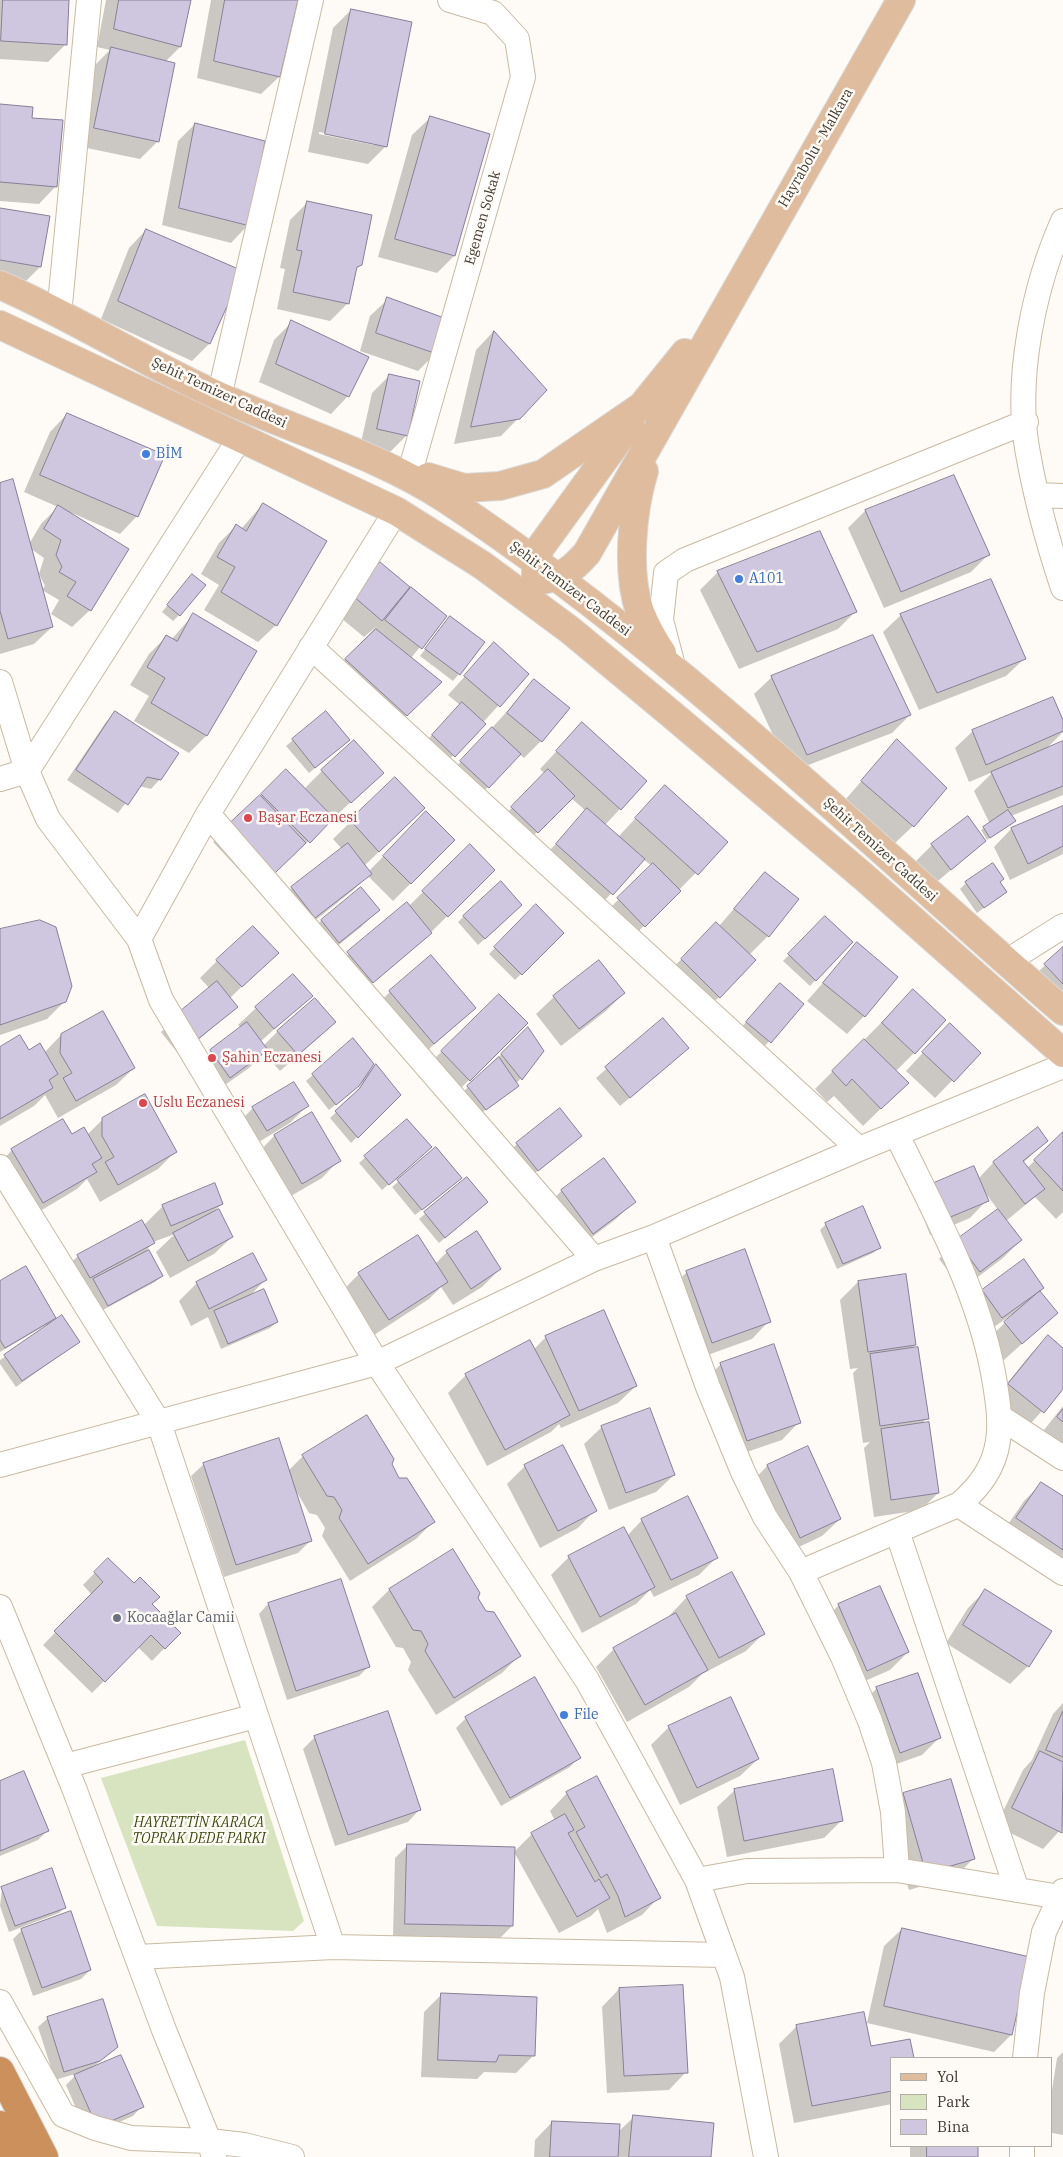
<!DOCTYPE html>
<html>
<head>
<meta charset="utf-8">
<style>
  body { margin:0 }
  #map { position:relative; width:1063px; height:2157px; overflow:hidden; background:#fefbf6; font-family:"IBM Plex Serif",serif }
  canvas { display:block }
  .legend { position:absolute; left:890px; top:2057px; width:162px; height:90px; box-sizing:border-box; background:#fefbf6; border:1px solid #b2aea7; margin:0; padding:6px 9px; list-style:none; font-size:15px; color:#403a30 }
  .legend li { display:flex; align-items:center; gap:10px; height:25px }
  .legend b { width:25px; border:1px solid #b2aea7 }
</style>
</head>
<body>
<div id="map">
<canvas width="1063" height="2157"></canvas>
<ul class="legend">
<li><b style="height:6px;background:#e0bc9e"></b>Yol</li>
<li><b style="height:14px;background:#d7e4bf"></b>Park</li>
<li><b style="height:14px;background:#cfc6e0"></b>Bina</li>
</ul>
</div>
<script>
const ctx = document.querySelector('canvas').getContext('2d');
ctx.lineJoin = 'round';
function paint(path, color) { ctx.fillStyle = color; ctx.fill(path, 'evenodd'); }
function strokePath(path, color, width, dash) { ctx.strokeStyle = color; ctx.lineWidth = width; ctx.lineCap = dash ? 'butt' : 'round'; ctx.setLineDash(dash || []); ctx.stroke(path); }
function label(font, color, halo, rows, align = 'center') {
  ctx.font = font + ' "IBM Plex Serif",serif'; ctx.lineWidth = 5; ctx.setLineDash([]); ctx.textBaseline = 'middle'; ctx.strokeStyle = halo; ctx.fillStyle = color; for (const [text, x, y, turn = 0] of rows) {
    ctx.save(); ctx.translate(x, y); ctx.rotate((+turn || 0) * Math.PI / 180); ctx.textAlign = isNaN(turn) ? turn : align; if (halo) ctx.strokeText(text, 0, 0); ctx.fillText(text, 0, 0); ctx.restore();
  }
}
paint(new Path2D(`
  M245 1740 304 1921 293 1931 157 1926 101 1778Z`), '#d7e4bf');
paint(new Path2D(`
  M0 0H68L66 44 48 62 0 59Z
  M106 0H189L180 47 165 62 174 64 157 142 140 159 77 146 94 66 110 50 97 47Z
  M211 0H297L279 77 261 94 197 78Z
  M351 10 386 146 368 164 308 152 333 28ZM319 132 374 143V145L319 134Z
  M0 106 31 119 56 186 39 204 0 201Z
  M430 118 454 256 437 273 378 257 412 135Z
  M195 124 248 225 231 243 162 225 178 141Z
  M308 202 361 265 354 271 348 303 330 321 277 309 285 269 280 268 290 220Z
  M0 209 40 267 23 284 0 281Z
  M146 230 241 272 209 344 192 361 101 319 129 248Z
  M388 299 436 353 418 371 360 351 370 316Z
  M292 322 348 396 331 414 259 382 274 340Z
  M493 332 546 390 501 436 454 444 476 350Z
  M389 376 407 435 389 453 360 447 372 393Z
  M67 414 137 516 120 534 72 513 90 610 72 627 51 614 59 600 42 590 45 586 39 574 44 558 31 549 52 627 34 644 0 654V484L29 544 41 524 58 507 24 492 50 432Z
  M954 477 988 555 971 572 884 608 848 528 865 511Z
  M263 504 276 625 258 642 204 610 219 585 201 574 219 543 236 526 241 529Z
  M380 564 445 616 411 658 423 699 388 732 328 677 377 626 364 637 336 614Z
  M718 572 855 612 838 629 739 669 700 590Z
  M186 582 179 615 173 621 162 612Z
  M193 615 206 736 189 753 134 721 149 696 130 685 149 654 166 637 171 640Z
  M901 615 1024 659 1006 676 919 710 883 632Z
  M450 617 459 674 453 681 420 656Z
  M494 644 527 674 437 773 415 753 460 705 448 695Z
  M772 677 910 715 892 733 790 772 754 694Z
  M535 681 541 741 524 758 519 754 471 805 444 780Z
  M115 712 160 779 151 789 139 786 118 813 67 780 106 722Z
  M326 712 342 746 309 773 286 746Z
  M1063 723V732L1045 750 1063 743V795L1011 816V823L987 840 981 830 990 824 974 791 993 772 969 782 955 748 973 731Z
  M897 740 913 826 895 843 845 800Z
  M565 742 620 809 605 825 618 837 665 787 726 842 627 943 601 917 652 866 643 859 595 911 539 862 586 811 571 798 519 850 495 825 545 774 540 769Z
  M286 771 304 789 322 771 382 773 257 889 213 842Z
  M395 778 406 826 364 866 368 872 426 813 411 883 393 901 368 876 352 891 297 935 274 906 292 888 342 849 333 839Z
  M1063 807V854L1010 880 994 847 1011 829Z
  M968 818 985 841 932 886 914 863 932 845Z
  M470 845 494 870 421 942 363 991 339 962 409 906Z
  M765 873 768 936 749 955 719 997 702 1014 664 977 699 941 719 926Z
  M966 883H999L1005 892 977 913 960 889Z
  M361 889 378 910 361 927 321 959 304 938 321 921Z
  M536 906 562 933 515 980 489 954Z
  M515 911 478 945 458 922 464 916Z
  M825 918 851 942 810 986 783 961Z
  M0 930 65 1001 47 1019 0 1035Z
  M857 944 864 1016 847 1034 807 1001Z
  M1063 948V990L1060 993 1039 971Z
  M217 961 259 970 230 998 236 1007 180 1056 161 1032 210 989 200 978Z
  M780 984 803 1004 752 1060 730 1040Z
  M390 992 474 1008 416 1061 372 1009Z
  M624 993 606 1011 561 1046 536 1014 554 997Z
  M311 996 260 1042 263 1046 278 1031 334 1022 317 1039 280 1071 264 1053 249 1068 212 1094 193 1068 211 1051 241 1028 238 1025 256 1008Z
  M499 996 526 1023 460 1089 432 1061Z
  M895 1009 914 1053 895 1072 907 1083 863 1126 834 1096 827 1102 815 1089Z
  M663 1019 678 1057 620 1106 596 1078Z
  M527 1029 543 1051 516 1084 517 1086 479 1115 462 1093Z
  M61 1035 134 1068 116 1085 58 1118 45 1095 34 1106 0 1126V1048L44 1053Z
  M353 1040 366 1075 376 1065 399 1095 351 1143 330 1118 354 1095 363 1082 329 1110 306 1081Z
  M932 1043 979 1053 935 1098 906 1071Z
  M307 1106 290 1123 249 1148 235 1126 253 1108Z
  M311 1114 339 1160 322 1178 284 1200 257 1154 274 1136Z
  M103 1119 175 1152 158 1169 100 1202 87 1179 77 1189 25 1220 0 1163 12 1150 72 1136 87 1135Z
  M407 1120 424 1153 382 1190 359 1163Z
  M1037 1129 1046 1141 1023 1163 1027 1168 1063 1134V1212L1056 1219 1035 1197 1006 1221 1021 1240 1003 1258 962 1289 939 1259 957 1241 998 1210 985 1192 987 1200 970 1218 930 1235 917 1201 934 1184 973 1167 978 1179 993 1163Z
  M581 1136 531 1176 511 1150 517 1144Z
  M436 1149 454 1184 415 1215 392 1187Z
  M604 1160 634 1202 616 1219 575 1250 544 1209 561 1191Z
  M467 1178 487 1202 439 1243 419 1219Z
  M222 1204 212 1213 232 1237 214 1254 170 1278 156 1252 175 1234 153 1242 147 1250 162 1276 155 1282 101 1311 60 1273 78 1256 144 1225 163 1206Z
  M826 1224 880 1247 873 1253 837 1269 820 1230Z
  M447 1252 500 1269 482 1287 453 1305 441 1287 429 1299 371 1337 342 1291 359 1274 435 1264Z
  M1023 1261 1042 1287 1033 1296 1056 1313 1004 1360 987 1340 1012 1316 1011 1315 984 1334 965 1308 982 1291Z
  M687 1272 769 1321 752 1339 694 1360 669 1289Z
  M905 1275 915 1345 910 1350 927 1418 921 1424 938 1493 921 1510 874 1517 864 1448 870 1442 863 1443 853 1373 858 1368 850 1369 840 1300 858 1282Z
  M265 1280 248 1298 277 1322 270 1328 221 1349 208 1317 191 1326 179 1301 197 1283Z
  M0 1283 55 1317 48 1326 78 1342 16 1387 0 1364V1360L47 1327 46 1325 0 1352Z
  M546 1337 636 1386 618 1403 561 1428 559 1424 551 1432 487 1466 448 1393 466 1375 529 1341 534 1349Z
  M1048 1337 1063 1350V1387L1025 1430 992 1402 1030 1355Z
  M721 1364 799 1422 782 1440 729 1458 703 1382Z
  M1063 1406V1453L1040 1435Z
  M602 1427 674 1475 656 1492 609 1510 584 1444Z
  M562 1447 595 1510 578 1528 540 1548 507 1484 525 1466Z
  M807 1448 840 1519 822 1536 782 1555 750 1484 767 1466Z
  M303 1456 399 1479 433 1522 416 1539 350 1581 322 1536 325 1528 317 1515 309 1513 295 1489 310 1541 298 1553 224 1577 191 1476 204 1464 288 1471Z
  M1042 1483 1063 1498V1574L1000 1536 1024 1501Z
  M642 1520 717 1557 699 1575 654 1597 650 1590 636 1604 582 1633 551 1575 569 1557 627 1536Z
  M453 1550 485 1612 519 1656 502 1673 436 1715 408 1670 411 1662 403 1648 396 1647 372 1607 389 1590Z
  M108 1559 179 1633 152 1661 138 1647 92 1693 43 1645 92 1595 83 1585Z
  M880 1587 908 1652 890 1670 849 1688 821 1623 838 1606Z
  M986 1590 1028 1666 1010 1684 946 1643 968 1608Z
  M687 1597 763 1634 746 1651 702 1674 689 1687 627 1722 596 1667 614 1649 671 1617 670 1615Z
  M268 1604 368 1667 359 1676 287 1700 259 1614Z
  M535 1679 579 1757 570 1767 501 1806 456 1728 466 1718Z
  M877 1688 940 1737 922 1755 882 1769 859 1706Z
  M1063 1703V1827L1043 1849 996 1826 1023 1770 1032 1760 1053 1714Z
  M669 1727 758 1759 740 1776 680 1805 651 1745Z
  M315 1737 420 1809 408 1822 335 1846 303 1749Z
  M0 1782 47 1831 38 1840 0 1856Z
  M735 1790 842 1820 824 1838 727 1857 717 1807Z
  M567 1793 659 1897 642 1915 607 1933 598 1909 591 1916 559 1933 514 1852 532 1834 555 1821 550 1811Z
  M904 1794 973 1859 956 1876 909 1890 886 1811Z
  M407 1846 512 1926 500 1938 393 1936 395 1858Z
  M2 1888 65 1907 59 1913 9 1932 0 1906Z
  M902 1929 1011 2035 994 2052 867 2023 884 1946Z
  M22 1930 90 1970 81 1979 33 1996 13 1939Z
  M619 1989 686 2072 669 2090 607 2093 602 2007Z
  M441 1995 534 2055 516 2073 484 2072 477 2079 421 2077 424 2012Z
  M48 2018 117 2047 93 2067 142 2106 133 2116 88 2136 66 2085 78 2073 55 2080 38 2027Z
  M797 2026 870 2048 909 2040 913 2058H892V2104L794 2123 779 2044Z
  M1063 2052V2135L1052 2133V2090L1057 2058Z
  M634 2117 709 2157H534L535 2140 552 2122 618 2132Z
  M910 2146H976L977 2157H910Z`), '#0003');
const building = new Path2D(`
  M3 0H69L67 45 1 41Z
  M119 0H191L181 47 114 29Z
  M225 0H298L280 77 214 61Z
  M351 9 412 22 387 147 325 134Z
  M111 47 175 63 159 142 94 128Z
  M0 104 33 107 32 118 63 120 57 187 0 182Z
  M430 116 490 134 455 256 395 239Z
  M195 123 265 141 250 226 179 208Z
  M307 201 372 215 362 265 357 267 349 304 293 292 302 251 297 250Z
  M0 208 50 216 41 267 0 260Z
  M146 229 243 271 210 344 118 301Z
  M387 297 447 319 437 354 376 333Z
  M291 320 369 357 349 397 276 364Z
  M494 331 547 390 520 419 471 427Z
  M389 374 420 381 408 436 377 429Z
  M67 413 165 455 138 517 40 475Z
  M954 475 990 555 901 592 865 510Z
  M13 479 53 627 8 639 0 611V483Z
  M263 503 327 541 277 626 221 592 235 567 217 557 236 524 246 531Z
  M58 505 129 549 91 611 67 596 76 582 59 572 62 567 56 555 61 540 44 529Z
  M820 531 857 612 757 652 717 571Z
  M380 562 410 587 382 621 352 595Z
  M192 574 206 585 180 616 167 605Z
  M991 579 1026 659 937 693 900 614Z
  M411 587 447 616 422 649 385 620Z
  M193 613 257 651 207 736 151 703 165 678 147 667 166 635 177 641Z
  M450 616 485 642 460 675 425 649Z
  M376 629 442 682 407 716 345 659Z
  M873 635 911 715 807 755 771 676Z
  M494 642 529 674 500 707 464 676Z
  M534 679 570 708 542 742 507 713Z
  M1053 697 1063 720V731L986 765 972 730Z
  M462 702 486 724 455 757 432 735Z
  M115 711 179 753 161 780 147 777 128 805 76 770Z
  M326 711 350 740 315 768 292 739Z
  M582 722 647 781 621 810 556 751Z
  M492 727 521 754 489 788 460 761Z
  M897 739 947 788 914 827 861 781Z
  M354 740 384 773 351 803 321 770Z
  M1063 741V786L1008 808 991 772Z
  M286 769 334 818 310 843 261 794Z
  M548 769 575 796 538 833 511 807Z
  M395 777 425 808 379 852 350 820Z
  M665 785 728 842 698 875 635 818Z
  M260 795 306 843 275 873 229 824Z
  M1063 806V846L1028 864 1011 828Z
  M587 808 645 859 613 895 556 844Z
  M1008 810 1016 821 990 838 983 827Z
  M426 811 455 840 411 884 383 856Z
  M968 816 986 841 951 870 931 844Z
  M348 843 372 874 315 918 291 887Z
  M470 844 495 870 448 917 422 891Z
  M653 863 681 891 645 927 617 898Z
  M993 863 1004 879 1000 882 1007 892 984 908 965 882Z
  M765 872 799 899 769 937 734 909Z
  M501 881 522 905 485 939 463 916Z
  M361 887 380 910 339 943 321 920Z
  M407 902 432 933 373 983 347 952Z
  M536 904 564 933 522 975 494 947Z
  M825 916 853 942 816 981 788 954Z
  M40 920 56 927 72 986 66 1002 0 1025V929Z
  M716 922 756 960 720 998 681 959Z
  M253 926 279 953 242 987 216 960Z
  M857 942 898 977 865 1017 823 983Z
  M1063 947V984L1044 964Z
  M431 955 476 1008 434 1044 389 991Z
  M599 960 625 993 579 1029 553 996Z
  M293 974 313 996 274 1029 255 1007Z
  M217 981 238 1007 198 1039 177 1014Z
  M780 983 804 1004 771 1043 746 1022Z
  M913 989 946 1020 915 1054 882 1023Z
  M499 994 528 1023 470 1081 441 1051Z
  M315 998 336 1022 298 1055 277 1031Z
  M103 1011 135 1068 76 1101 63 1078 72 1073 60 1053 61 1034Z
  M663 1018 689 1048 630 1098 605 1067Z
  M247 1022 268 1050 230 1078 210 1050Z
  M950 1023 981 1053 954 1082 922 1052Z
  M528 1027 544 1051 522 1080 501 1054Z
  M20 1035 29 1050 40 1043 58 1074 49 1080 53 1088 0 1119V1047Z
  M353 1038 374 1064 359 1086 336 1105 312 1074Z
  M864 1039 909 1083 881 1109 852 1079 846 1086 832 1071Z
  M499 1057 519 1086 486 1110 467 1086Z
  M376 1064 401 1095 358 1138 335 1111 359 1089Z
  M294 1082 309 1106 267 1131 252 1107Z
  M145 1094 177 1152 118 1185 105 1162 114 1157 102 1136V1118Z
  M560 1108 582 1136 538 1171 516 1143Z
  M312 1112 341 1161 302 1184 274 1135Z
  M63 1119 72 1134 84 1127 102 1158 92 1164 97 1172 43 1203 11 1149Z
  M407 1119 432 1147 389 1185 364 1156Z
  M1038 1127 1048 1141 1023 1161 1045 1189 1025 1204 993 1162Z
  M1063 1132V1191L1034 1160Z
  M436 1147 462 1178 422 1210 397 1180Z
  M604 1158 636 1202 593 1234 561 1190Z
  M974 1166 989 1201 948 1218 934 1183Z
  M467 1177 488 1202 445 1238 424 1212Z
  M215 1183 223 1204 171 1226 162 1205Z
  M863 1206 881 1248 843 1264 825 1223Z
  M219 1209 233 1237 188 1261 173 1233Z
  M998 1209 1022 1240 980 1272 956 1240Z
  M142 1220 155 1243 90 1278 77 1255Z
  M477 1231 501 1269 471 1289 446 1251Z
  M418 1235 448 1282 389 1320 358 1273Z
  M745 1249 771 1322 712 1343 686 1271Z
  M149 1250 163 1276 108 1306 93 1279Z
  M253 1253 267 1280 209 1309 196 1282Z
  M1024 1259 1044 1288 1002 1318 982 1290Z
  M26 1266 56 1318 5 1348 0 1340V1281Z
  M906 1274 916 1345 868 1352 858 1281Z
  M264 1289 278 1322 228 1344 214 1311Z
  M1040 1291 1058 1313 1022 1344 1004 1322Z
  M604 1310 637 1386 579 1411 545 1336Z
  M62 1315 80 1342 22 1381 4 1355Z
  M1048 1335 1063 1348V1389L1044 1413 1008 1384Z
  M530 1340 570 1415 505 1450 465 1374Z
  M774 1344 801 1423 747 1441 720 1363Z
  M918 1347 929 1419 880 1426 870 1354Z
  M650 1408 675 1475 626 1493 601 1426Z
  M1063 1409V1422L1057 1417Z
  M367 1415 394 1459 392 1464 399 1478H407L435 1522 368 1564 339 1518 342 1510 334 1497 327 1496 302 1455Z
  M929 1422 939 1493 891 1500 881 1429Z
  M279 1438 312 1541 236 1565 203 1463Z
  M563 1445 597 1511 558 1531 524 1465Z
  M808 1446 841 1519 800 1538 767 1465Z
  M1041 1482 1063 1496V1550L1016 1518Z
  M688 1496 718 1558 671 1580 641 1519Z
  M624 1527 655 1587 600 1617 568 1556Z
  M453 1549 480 1593 478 1598 486 1611 494 1612 521 1656 454 1698 425 1651 428 1644 421 1631 413 1630 389 1589Z
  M108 1558 134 1583 140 1577 160 1597 152 1604 181 1633 165 1649 151 1635 105 1682 54 1631 103 1582 94 1572Z
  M732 1572 765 1634 719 1658 686 1596Z
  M341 1579 370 1667 296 1691 268 1603Z
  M880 1586 909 1652 867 1671 838 1604Z
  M985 1589 1052 1631 1029 1667 963 1625Z
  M676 1613 708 1670 645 1705 613 1648Z
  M918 1673 941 1738 900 1753 876 1687Z
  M535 1677 581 1758 510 1798 465 1717Z
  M731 1697 759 1759 697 1788 668 1726Z
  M388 1711 421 1810 348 1835 314 1736Z
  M1063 1711V1757L1046 1750Z
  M1040 1751 1063 1762 1062 1833 1012 1808Z
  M833 1769 843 1821 744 1841 734 1789Z
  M24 1771 49 1831 0 1851V1781Z
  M597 1776 661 1898 625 1917 618 1896 607 1874 601 1878 576 1832 585 1827 566 1792Z
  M951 1779 975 1859 926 1873 903 1793Z
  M565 1814 574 1830 568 1833 595 1882 599 1879 610 1898 577 1917 531 1833Z
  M407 1844 515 1847 513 1926 405 1924Z
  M52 1868 66 1908 15 1926 1 1887Z
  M71 1911 91 1970 42 1988 21 1929Z
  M902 1928 1030 1957 1012 2035 884 2006Z
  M683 1985 688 2073 624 2076 619 1988Z
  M441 1993 537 1997 535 2056 499 2055 496 2062 438 2060Z
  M103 1999 118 2047 100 2061 64 2072 47 2017Z
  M864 2012 871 2046 910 2039 914 2058H892V2091L812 2106 796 2025Z
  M121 2055 144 2107 97 2127 74 2075Z
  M633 2115 714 2123 711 2157H629Z
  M552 2121 620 2124 618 2157H550Z
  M927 2146H978V2157H927Z`);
paint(building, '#cfc6e0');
strokePath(building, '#887f97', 1);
const minor = new Path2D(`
  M1063 221C1034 286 1015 377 1027 448 1035 495 1048 543 1063 588
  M59 315 89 0
  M219 397 311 0
  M410 472 523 77 517 39 493 13 450 0
  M1038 495 1063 496
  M311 647 859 1149
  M672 662 661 620 666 573 685 560 1026 422
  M0 682 27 771 48 819 139 939 161 1000 377 1363 587 1680 697 1880 732 1977 766 2157
  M0 779 27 771 240 438
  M208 814 594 1259
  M139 939 208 814 396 511
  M1006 962 1063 926
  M0 1167 159 1423 333 1947 724 1955
  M654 1237 708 1387 743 1472 765 1517 801 1572 843 1657 870 1721 884 1763 893 1812 897 1870
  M1000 1417 1063 1458
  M0 1465 377 1363 594 1259 654 1237 859 1149 1063 1066
  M959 1505 1063 1573
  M897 1531 1017 1890
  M801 1572 960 1504C980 1486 994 1468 998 1441 1001 1421 998 1403 995 1384 981 1295 936 1216 897 1135
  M0 1607 74 1788 164 2030 209 2141 131 2138 95 2128 63 2115 0 2002
  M65 1766 256 1716
  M697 1880 747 1871 897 1870 1060 1897 1063 1902
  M137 1957 333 1947
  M1025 2058 1032 1993 1044 1932 1063 1891
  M214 2157 209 2141 244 2145 292 2157
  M1022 2157V2146`);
const major = new Path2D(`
  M0 285C76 318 146 364 221 397 295 431 379 455 446 499 670 647 862 837 1063 1011
  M0 325 396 511 482 565 570 630 670 713 864 877 1063 1053
  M644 471C632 511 626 572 640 612 646 627 653 640 662 653
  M428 477 464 488 500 486 543 474 642 406 685 353
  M536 579V561L540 548 630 424
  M542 580C564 576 572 570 587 553L901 0`);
const highway = new Path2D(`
  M0 2071 44 2157
  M0 2125 14 2157`);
strokePath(minor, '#c9baa2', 26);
strokePath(major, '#d9d8d6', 30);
strokePath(highway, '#d9d8d6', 30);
strokePath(minor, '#fff', 24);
strokePath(major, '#e0bc9e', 28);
strokePath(highway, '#cc905d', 28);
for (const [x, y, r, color] of [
  [146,454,5,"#3f7fe0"],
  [739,579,5,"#3f7fe0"],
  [248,818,5,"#e0444e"],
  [212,1058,5,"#e0444e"],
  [143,1103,5,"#e0444e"],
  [117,1618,5,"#6b7280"],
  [564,1715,5,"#3f7fe0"]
]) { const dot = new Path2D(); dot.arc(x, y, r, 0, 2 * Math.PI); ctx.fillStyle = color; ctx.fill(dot); strokePath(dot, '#fefbf6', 2); }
label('14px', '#403a30', '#fefbf6', [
  ["Hayrabolu - Malkara",816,148,-60],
  ["Egemen Sokak",483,218,-74],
  ["Şehit Temizer Caddesi",219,393,25],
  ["Şehit Temizer Caddesi",570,589,37],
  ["Şehit Temizer Caddesi",880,850,42]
]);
label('14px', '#366cbe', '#fefbf6', [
  ["BİM",156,454],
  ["A101",749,579],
  ["File",574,1715]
], 'left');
label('14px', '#be3a42', '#fefbf6', [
  ["Başar Eczanesi",258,818],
  ["Şahin Eczanesi",222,1058],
  ["Uslu Eczanesi",153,1103]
], 'left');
label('14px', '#5b616d', '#fefbf6', [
  ["Kocaağlar Camii",127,1618]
], 'left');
label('italic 14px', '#3a480b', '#fefbf6', [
  ["HAYRETTİN KARACA",199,1823],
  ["TOPRAK DEDE PARKI",199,1839]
]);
</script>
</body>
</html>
